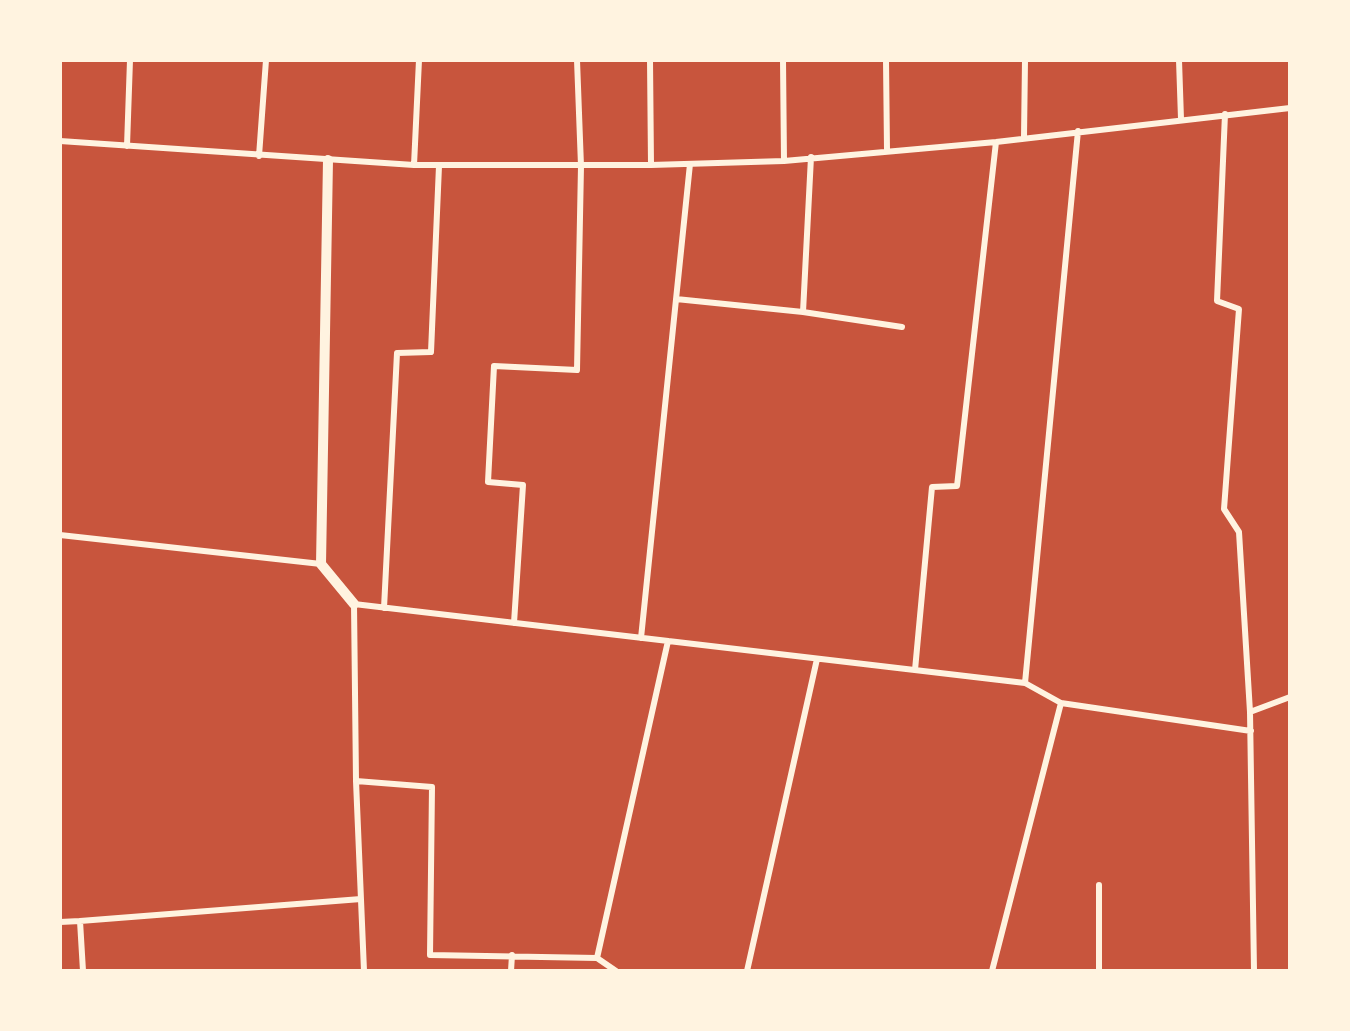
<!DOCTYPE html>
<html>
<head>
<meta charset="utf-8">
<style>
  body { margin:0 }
  #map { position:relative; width:1350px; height:1031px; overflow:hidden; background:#c8553d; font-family:"Public Sans",sans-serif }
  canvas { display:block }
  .frame { position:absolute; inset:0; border:62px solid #fff3e0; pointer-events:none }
</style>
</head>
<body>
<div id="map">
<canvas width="1350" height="1031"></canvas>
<div class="frame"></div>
</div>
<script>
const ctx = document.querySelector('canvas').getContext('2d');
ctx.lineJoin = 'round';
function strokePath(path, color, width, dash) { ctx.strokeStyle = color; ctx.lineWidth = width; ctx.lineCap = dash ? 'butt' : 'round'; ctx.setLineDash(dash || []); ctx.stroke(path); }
strokePath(new Path2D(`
  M650 60 651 165
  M783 60 784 161
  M886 60 887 150
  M1179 60 1181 119
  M1225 114 1217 301 1239 309 1224 509 1239 532 1250 712
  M1024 137 1025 60
  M60 141 414 165H651L784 161 996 142 1290 108
  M127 146 130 60
  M259 156 266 60
  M811 157 803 312 902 327
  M414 165 419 60
  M676 299 803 312
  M60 535 321 564
  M384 608 397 353 431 352 439 166
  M514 623 523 485 488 482 494 366 577 370 581 166 577 60
  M641 638 690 164
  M915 670 932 487 957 486 996 142
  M1025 683 1078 131
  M356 781 432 787 430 955 597 958 616 971
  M60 922 80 921
  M597 958 668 641
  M83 971 80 921 361 899
  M364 971 356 781 354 604 1025 683 1061 703 1251 731
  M511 971 512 955
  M747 971 817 659
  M992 971 1061 703
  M1099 971V885
  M1254 971 1250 712 1290 697`), '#fff3e0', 6);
strokePath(new Path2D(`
  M328 160 321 564 354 604`), '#fff3e0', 10);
</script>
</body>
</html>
